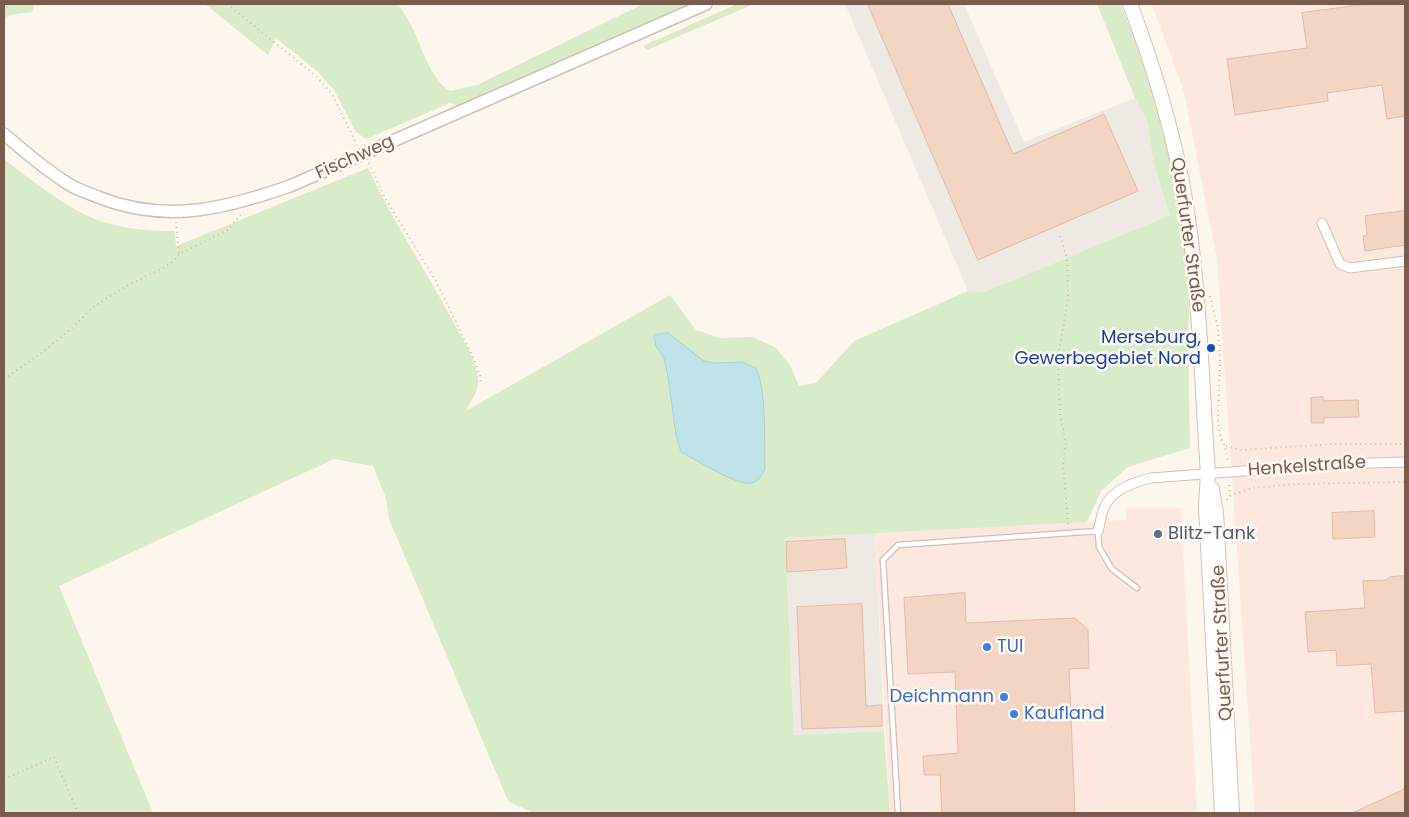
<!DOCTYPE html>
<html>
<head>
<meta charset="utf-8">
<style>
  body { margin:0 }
  #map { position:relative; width:1409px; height:817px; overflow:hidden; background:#fdf6ec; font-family:Poppins,sans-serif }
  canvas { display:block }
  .frame { position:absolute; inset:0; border:5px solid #7a5c4d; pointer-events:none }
</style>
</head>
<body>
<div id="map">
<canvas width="1409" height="817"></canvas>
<div class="frame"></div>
</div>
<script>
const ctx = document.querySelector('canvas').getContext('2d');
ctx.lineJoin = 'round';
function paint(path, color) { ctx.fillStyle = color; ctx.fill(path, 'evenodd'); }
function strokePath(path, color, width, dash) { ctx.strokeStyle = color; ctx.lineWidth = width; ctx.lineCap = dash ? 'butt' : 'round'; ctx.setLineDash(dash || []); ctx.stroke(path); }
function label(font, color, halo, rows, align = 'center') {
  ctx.font = font + ' Poppins,sans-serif'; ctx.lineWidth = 5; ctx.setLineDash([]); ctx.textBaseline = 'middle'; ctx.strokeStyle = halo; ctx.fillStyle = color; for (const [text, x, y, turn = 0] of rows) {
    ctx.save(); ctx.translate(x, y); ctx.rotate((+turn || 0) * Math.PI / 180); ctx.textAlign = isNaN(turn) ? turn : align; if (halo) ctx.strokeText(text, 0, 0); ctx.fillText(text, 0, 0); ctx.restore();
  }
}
paint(new Path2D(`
  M1152 4H1405V813H1255L1217 259 1184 92Z
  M1126 508H1181L1197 813H890L875 533 1126 520Z`), '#fde8e0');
paint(new Path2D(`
  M845 4H964L1024 142 1135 98 1148 125 1153 162 1170 215 984 292 968 291Z
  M875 533 884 731 794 735 785 538Z`), '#efe9e4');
paint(new Path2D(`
  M4 4H34L33 11C23 15 10 11 4 21Z
  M205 4H398C403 12 408 19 412 27 423 49 429 77 450 91L477 85 643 4H695L458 106 450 103 366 139 356 132 334 90 318 72 276 38 268 55Z
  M737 4H754L647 50 643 46Z
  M1097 4H1120L1142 56 1156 99 1177 186 1181 215 1190 298 1188 333 1190 448 1128 467 1101 491 1087 522 785 538 794 735 884 731 890 813H533L508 801 389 519 386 498 373 466 334 459 59 586 153 813H4V159C30 179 65 207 95 219 121 229 148 231 175 231L176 246 368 168C393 222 427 272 455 325 463 340 476 359 478 377 480 391 471 399 466 411L670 295 696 330 720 338 752 337 775 347 790 365 799 386 816 383 854 341 968 291 984 292 1170 215 1153 162 1148 124 1135 98Z`), '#d8ecc9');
const water = new Path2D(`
  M668 333 704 361 714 363 742 362 756 368C767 393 764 441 765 469 762 475 759 481 752 483 738 487 695 459 681 452L676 435 668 377 664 358 656 346 654 335Z`);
paint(water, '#bfe3e8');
strokePath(water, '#a5d3da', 1);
const building = new Path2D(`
  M868 4H948L1013 154 1104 114 1138 191 978 260Z
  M1367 4H1405V116L1387 119 1382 85 1327 93 1328 101 1235 115 1227 59 1307 48 1302 13Z
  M1405 211V245L1365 251 1363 236 1367 235 1365 216Z
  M1323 397V401L1358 400 1359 417 1324 418V423H1311V398Z
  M1374 511 1375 537 1333 539 1332 513Z
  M845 539 847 568 787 572 786 542Z
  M1405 576V711L1375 713 1371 664 1337 666 1336 650 1308 652 1305 612 1365 608 1363 581 1386 580 1390 577Z
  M965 593 966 623 1075 618 1088 630 1089 668 1069 669 1075 813H942L940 775H924L923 756 958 753 955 672 908 674 904 598Z
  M862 604 866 706 882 705V726L802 729 797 607Z
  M1405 789V813H1353Z`);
paint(building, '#f3d5c3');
strokePath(building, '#e6bba3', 1);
const service = new Path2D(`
  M898 813 883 560 898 545 1098 531 1099 547 1112 569 1137 588`);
const minor = new Path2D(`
  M1322 223 1340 264 1350 268 1405 261
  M1098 531C1100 524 1101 516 1104 508 1111 490 1134 482 1151 478L1336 464 1405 462`);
const tertiary = new Path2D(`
  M4 134C25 152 46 170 70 185 78 190 89 193 98 197 166 224 224 209 290 186L706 4`);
const secondary = new Path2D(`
  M1130 4C1152 62 1170 121 1182 182 1200 278 1201 377 1208 473L1206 507 1222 813
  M1212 489 1216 513 1232 813`);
strokePath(service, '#d1beb0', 7);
strokePath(minor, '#d1beb0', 11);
strokePath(tertiary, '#d1beb0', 14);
strokePath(secondary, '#d6c0b0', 16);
strokePath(new Path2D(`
  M227 4 316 76 332 94 357 145
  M369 163 385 198 436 281 471 353 480 375 481 385
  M176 222 179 254
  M1060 236 1067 258 1068 299 1058 357 1060 415 1066 443 1063 463 1068 525
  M1210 296 1218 328 1220 357 1218 423 1221 439 1225 446 1228 463
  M4 379 43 352 72 328 93 307 125 287 163 268 174 261 179 254 228 230 241 214
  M1226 446 1241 450 1335 444H1405
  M1230 496 1252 488 1296 484 1405 482
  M1227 500 1230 496 1229 481
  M4 779 54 757 78 813`), '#d9b8a5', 2, [1, 4]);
strokePath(service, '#fff', 4.5);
strokePath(minor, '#fff', 9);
strokePath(tertiary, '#fff', 11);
strokePath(secondary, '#fff', 14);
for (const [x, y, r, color] of [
  [1211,348,5,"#1a4fb4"],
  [1158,534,5,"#5c6f8a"],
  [987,647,5,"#3f7fe0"],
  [1004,697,5,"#3f7fe0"],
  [1014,714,5,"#3f7fe0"]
]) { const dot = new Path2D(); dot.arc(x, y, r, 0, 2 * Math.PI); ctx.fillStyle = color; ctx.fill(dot); strokePath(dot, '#fffaf3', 2); }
label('18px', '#7a5c4d', '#fffaf3', [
  ["Fischweg",355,158,-24],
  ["Querfurter Straße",1187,235,82],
  ["Henkelstraße",1307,467,-4],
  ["Querfurter Straße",1223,643,-93]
]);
label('18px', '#164399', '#fffaf3', [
  ["Merseburg,",1201,338],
  ["Gewerbegebiet Nord",1201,359]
], 'right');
label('18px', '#4e5e75', '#fffaf3', [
  ["Blitz-Tank",1168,534]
], 'left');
label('18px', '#366cbe', '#fffaf3', [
  ["TUI",997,647],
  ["Deichmann",994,697,"right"],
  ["Kaufland",1024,714]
], 'left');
</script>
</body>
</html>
